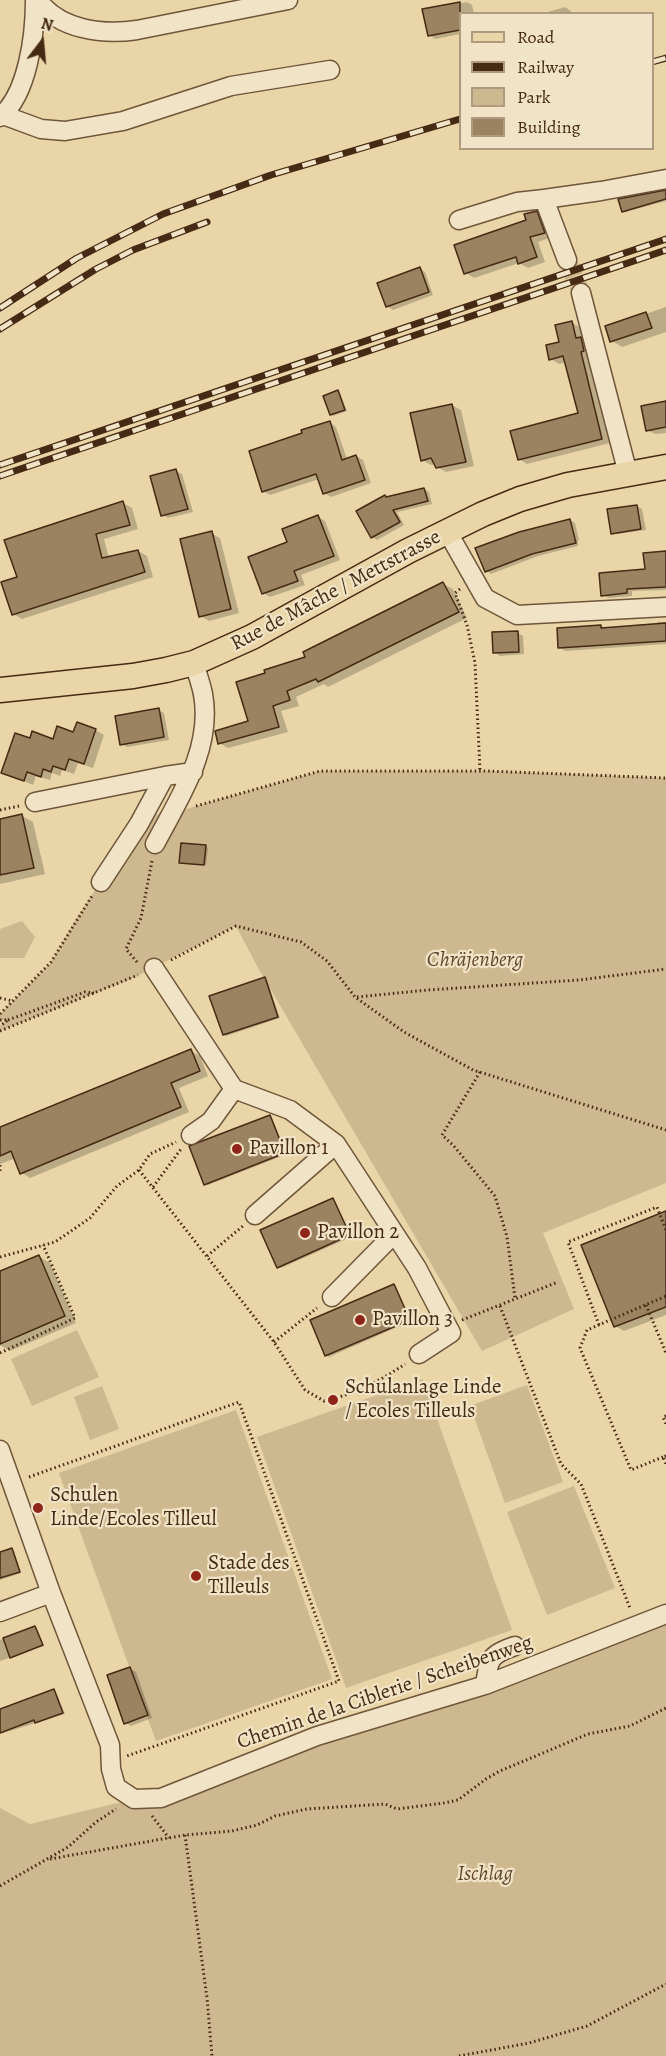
<!DOCTYPE html>
<html>
<head>
<meta charset="utf-8">
<style>
  body { margin:0 }
  #map { position:relative; width:666px; height:2056px; overflow:hidden; background:#e9d5a8; font-family:Alegreya,serif }
  canvas { display:block }
  .legend { position:absolute; left:459px; top:12px; width:195px; height:138px; box-sizing:border-box; background:#f1e4c6; border:2px solid #ad9a7f; margin:0; padding:8px 10px; list-style:none; font-size:18px; color:#462a14 }
  .legend li { display:flex; align-items:center; gap:12px; height:30px }
  .legend b { width:30px; border:2px solid #ad9a7f }
  .north { position:absolute; left:12px; top:12px; width:60px; height:60px; -webkit-text-stroke:4px #f1e4c6; paint-order:stroke; rotate:16deg; font-size:16px; font-weight:700; line-height:24px; text-align:center; color:#462a14 }
  .north::after { content:''; display:block; margin:auto; width:21px; height:27px; background:#462a14; clip-path:polygon(50% 0,100% 100%,50% 72%,0 100%) }
</style>
</head>
<body>
<div id="map">
<canvas width="666" height="2056"></canvas>
<ul class="legend">
<li><b style="height:8px;background:#e9d5a8"></b>Road</li>
<li><b style="height:8px;background:#462a14"></b>Railway</li>
<li><b style="height:16px;background:#cdb88f"></b>Park</li>
<li><b style="height:16px;background:#9b8361"></b>Building</li>
</ul>
<div class="north">N</div>
</div>
<script>
const ctx = document.querySelector('canvas').getContext('2d');
ctx.lineJoin = 'round';
function paint(path, color) { ctx.fillStyle = color; ctx.fill(path, 'evenodd'); }
function strokePath(path, color, width, dash) { ctx.strokeStyle = color; ctx.lineWidth = width; ctx.lineCap = dash ? 'butt' : 'round'; ctx.setLineDash(dash || []); ctx.stroke(path); }
function label(font, color, halo, rows, align = 'center') {
  ctx.font = font + ' Alegreya,serif'; ctx.lineWidth = 4.5; ctx.setLineDash([]); ctx.textBaseline = 'middle'; ctx.strokeStyle = halo; ctx.fillStyle = color; for (const [text, x, y, turn = 0] of rows) {
    ctx.save(); ctx.translate(x, y); ctx.rotate((+turn || 0) * Math.PI / 180); ctx.textAlign = isNaN(turn) ? turn : align; if (halo) ctx.strokeText(text, 0, 0); ctx.fillText(text, 0, 0); ctx.restore();
  }
}
paint(new Path2D(`
  M320 771H487L666 778V1183L543 1233 574 1309 482 1351 257 966 236 926 131 979 0 1031V1026L7 1020H0V1014L51 962 74 922 139 824 165 810 172 813Z
  M22 921 35 937 24 958H0V929Z
  M77 1330 99 1377 32 1406 11 1359Z
  M423 1379 512 1630 346 1688 257 1437Z
  M527 1385 563 1482 505 1503 470 1406Z
  M102 1386 119 1429 90 1440 74 1397Z
  M236 1410 332 1679 156 1741 59 1473Z
  M574 1486 615 1588 547 1615 507 1512Z
  M666 1614V2056H0V1808L30 1824 134 1799Z`), '#cdb88f');
paint(new Path2D(`
  M467 2 472 5 474 14H460V34L435 39 429 35 424 10Z
  M565 7 571 11V14H541Z
  M666 192V201L625 212 623 211Z
  M536 213 545 218 552 237 538 242 545 262 528 268 519 263 474 278 466 273Z
  M420 269 425 272 433 295 393 310 387 306Z
  M666 307V332L622 347 612 341 607 327Z
  M572 323 580 327 583 340 589 343 588 356 610 443 527 464 519 459 579 415 566 362 559 364 551 359Z
  M338 392 340 393 347 411 333 416 331 414Z
  M666 402V433L655 434 647 430Z
  M452 405 461 410 474 466 446 472 437 467 435 464 431 465 422 460Z
  M330 423 336 427 347 459 356 456 363 460 371 483 331 497 324 493 319 479 270 495 263 491 304 434Z
  M176 471 182 474 193 512 168 518 163 515Z
  M424 489 429 492 432 504 397 512 404 525 377 540 372 537 388 498Z
  M123 503 132 508 138 529 104 539 109 558 138 551 147 556 153 577 22 619 13 614 19 578Z
  M637 506 642 509 646 530 618 534 612 531Z
  M318 517 325 521 340 560 301 575 305 585 270 597 263 593 289 543Z
  M570 520 575 523 579 540 578 541V546L538 556 491 574 486 570Z
  M211 533 220 538 239 613 209 621 201 616Z
  M666 563V590L632 591V596L608 598 603 595 646 570Z
  M443 584 453 589 467 618 328 687 324 684 296 697 299 706 281 711 288 732 228 748 219 743 250 722 307 658Z
  M657 622H666V644L565 651 560 648 601 626 606 629 657 625Z
  M518 633 523 636 524 654 500 656 495 652Z
  M158 710 164 713 169 740 127 747 122 744Z
  M95 730 104 735 93 768 78 763 74 774 62 770 60 776 52 773 50 780 36 776 33 785 2 772 31 740 54 741Z
  M22 816 33 822 45 874 0 884V821Z
  M205 846 208 848 206 865 183 863Z
  M265 979 267 980 280 1018 226 1036 224 1034Z
  M191 1051 200 1056 208 1076 179 1088 189 1112 30 1178 22 1173 16 1158 0 1164V1128Z
  M270 1116 272 1118 287 1154 208 1185 206 1184Z
  M333 1199 335 1201 351 1237 281 1268 278 1267Z
  M666 1214V1315L624 1331 615 1326Z
  M38 1256 50 1263 76 1323 10 1351 0 1345V1272Z
  M394 1285 396 1287 411 1321 329 1357 327 1355Z
  M12 1549 14 1551 21 1573 0 1580V1553Z
  M35 1627 37 1629 44 1646 0 1661V1640Z
  M130 1668 136 1672 152 1718 131 1726 125 1723Z
  M54 1691 56 1692 65 1714 0 1734V1709L6 1706 8 1708Z`), '#0003');
const building = new Path2D(`
  M460 2V30L428 36 422 9Z
  M666 190V199L622 212 618 199Z
  M537 211 545 233 530 237 537 257 518 264 516 257 464 274 454 245 526 220 524 214Z
  M420 267 429 292 386 307 377 283Z
  M646 312 652 328 610 342 605 326Z
  M572 321 576 338 581 337 584 351 581 352 602 439 518 460 510 431 578 413 563 356 549 360 546 345 559 342 555 325Z
  M338 390 345 410 330 415 323 396Z
  M666 401V427L646 431 641 406Z
  M452 404 466 462 436 468 431 458 421 461 410 413Z
  M330 421 342 460 356 455 365 480 323 494 316 474 262 492 249 451 302 433 301 430Z
  M176 469 188 509 161 516 150 476Z
  M424 488 428 501 393 510 400 522 371 538 356 511 385 495 386 497Z
  M123 501 130 525 96 534 102 558 138 550 145 572 12 615 1 582 17 577 4 540Z
  M637 505 641 529 611 534 607 509Z
  M318 515 334 556 294 571 298 581 262 594 248 557 287 542 282 529Z
  M570 519 576 543 532 554 485 572 475 548 519 532Z
  M212 531 231 609 199 617 180 539Z
  M666 551V587L627 589V593L601 596 599 573 645 569 643 553Z
  M443 582 459 612 318 682 316 679 287 691 290 700 273 706 279 727 218 744 215 731 248 721 236 682 265 673 264 670 305 657 303 652Z
  M666 623V641L558 648 557 628 601 625V628Z
  M518 631 519 652 493 653 492 632Z
  M159 708 164 737 120 745 115 716Z
  M77 722 96 729 84 764 69 759 65 770 53 766 51 772 43 769 41 777 27 772 24 781 1 773 15 733 30 738 32 731 53 739 57 726 73 732Z
  M22 814 34 868 0 875V819Z
  M181 843 206 845 204 865 179 863Z
  M265 977 278 1017 223 1035 209 996Z
  M191 1049 200 1071 171 1083 181 1107 20 1174 11 1151 0 1156V1127Z
  M270 1115 285 1153 204 1185 189 1146Z
  M333 1198 350 1235 277 1268 260 1230Z
  M666 1211V1307L614 1327 581 1245Z
  M39 1255 65 1316 0 1344V1271Z
  M394 1284 410 1320 325 1356 310 1320Z
  M12 1548 20 1572 0 1578V1552Z
  M35 1626 43 1645 10 1658 3 1638Z
  M130 1667 148 1715 124 1724 107 1675Z
  M54 1689 63 1713 35 1723 34 1720 0 1733V1709Z`);
paint(building, '#9b8361');
strokePath(building, '#462a14', 1.5);
strokePath(new Path2D(`
  M567 260 581 293`), '#c8b38a', 18, [18, 9]);
const minor = new Path2D(`
  M38 0C59 30 103 35 137 30L288 0
  M3 115 41 129 65 131 123 121 231 86 330 70
  M0 117C28 94 35 35 35 0
  M544 199 601 191 666 179
  M459 220 517 202 544 199 567 260
  M581 293 628 474
  M447 531 485 598 517 615 666 607
  M35 802 165 776 193 772
  M155 844C179 798 213 749 203 694 201 684 197 673 194 663
  M101 882 139 824 165 776
  M154 968 234 1089 290 1110 336 1144 417 1268 451 1333 419 1354
  M191 1135 211 1121 234 1089
  M255 1215 336 1144
  M332 1297 394 1234
  M0 1450 51 1593 110 1745 111 1769 116 1787 134 1799 161 1798 317 1736 485 1685 666 1614
  M0 1612 51 1593
  M485 1685C489 1659 489 1655 515 1646`);
const major = new Path2D(`
  M0 690 133 676 166 670 194 663 252 637 408 551 483 514 520 499 568 485 666 467`);
strokePath(minor, '#6f5539', 21);
strokePath(major, '#462a14', 27);
strokePath(new Path2D(`
  M460 589 455 593 467 625 475 663 480 771
  M196 806 320 771H487L666 778
  M0 810 19 806
  M171 960 236 926 301 942 327 961 355 997 404 1032 473 1070 666 1130
  M137 962 126 949 141 918 152 861
  M357 997 428 990 579 980 666 969
  M0 998 13 1001
  M0 1014 51 962 92 896
  M0 1020H8L0 1026
  M8 1020 85 992 94 993
  M0 1031 138 975
  M480 1072 442 1135 453 1145 495 1196 507 1237 515 1298
  M0 1165V1171
  M139 1170 274 1342 305 1390 324 1401C355 1394 380 1381 405 1364
  M153 1187 181 1149
  M207 1256 243 1226
  M0 1257 55 1242 90 1218 117 1186 139 1170 150 1154 176 1142
  M646 1305 666 1353
  M500 1306 561 1464 581 1484 630 1608
  M462 1320 558 1282
  M599 1325 568 1242 657 1207 666 1230
  M274 1342 317 1308
  M0 1353 75 1318 43 1245
  M666 1416 663 1417 666 1424
  M666 1456 663 1457 666 1464
  M663 1457 631 1470 580 1348 587 1330 666 1296
  M29 1477 239 1402 339 1681 127 1756
  M152 1816 169 1838
  M185 1835 207 1998 212 2056
  M50 1859 185 1835 232 1831 257 1825 275 1816 307 1809 385 1804 397 1809 444 1803 458 1800 486 1779 500 1771 588 1734 630 1726 666 1708
  M0 1886 68 1847 96 1822 116 1809
  M459 2056 529 2043 587 2026 666 1984`), '#462a14', 3, [1.5, 3]);
strokePath(minor, '#f1e4c6', 18);
strokePath(major, '#e9d5a8', 24);
const rail = new Path2D(`
  M652 62 666 58
  M0 308 77 258 163 214 271 175 460 119
  M0 329 96 269 133 250 207 222
  M0 465 666 239
  M0 476 666 250`);
strokePath(rail, '#462a14', 7);
strokePath(rail, '#f1e4c6', 4.5, [14]);
for (const [x, y, r, color] of [
  [237,1149,6,"#8f2418"],
  [305,1233,6,"#8f2418"],
  [360,1320,6,"#8f2418"],
  [333,1400,6,"#8f2418"],
  [38,1508,6,"#8f2418"],
  [196,1576,6,"#8f2418"]
]) { const dot = new Path2D(); dot.arc(x, y, r, 0, 2 * Math.PI); ctx.fillStyle = color; ctx.fill(dot); strokePath(dot, '#f1e4c6', 2); }
label('21px', '#462a14', '#f1e4c6', [
  ["Rue de Mâche / Mettstrasse",336,591,-28],
  ["Chemin de la Ciblerie / Scheibenweg",385,1693,-19]
]);
label('italic 21px', '#61462d', '#f1e4c6', [
  ["Chräjenberg",475,961],
  ["Ischlag",485,1875]
]);
label('21px', '#462a14', '#f1e4c6', [
  ["Pavillon 1",249,1149],
  ["Pavillon 2",317,1233],
  ["Pavillon 3",372,1320],
  ["Schulanlage Linde",345,1388],
  ["/ Ecoles Tilleuls",345,1412],
  ["Schulen",50,1496],
  ["Linde/Ecoles Tilleul",50,1520],
  ["Stade des",208,1564],
  ["Tilleuls",208,1588]
], 'left');
</script>
</body>
</html>
